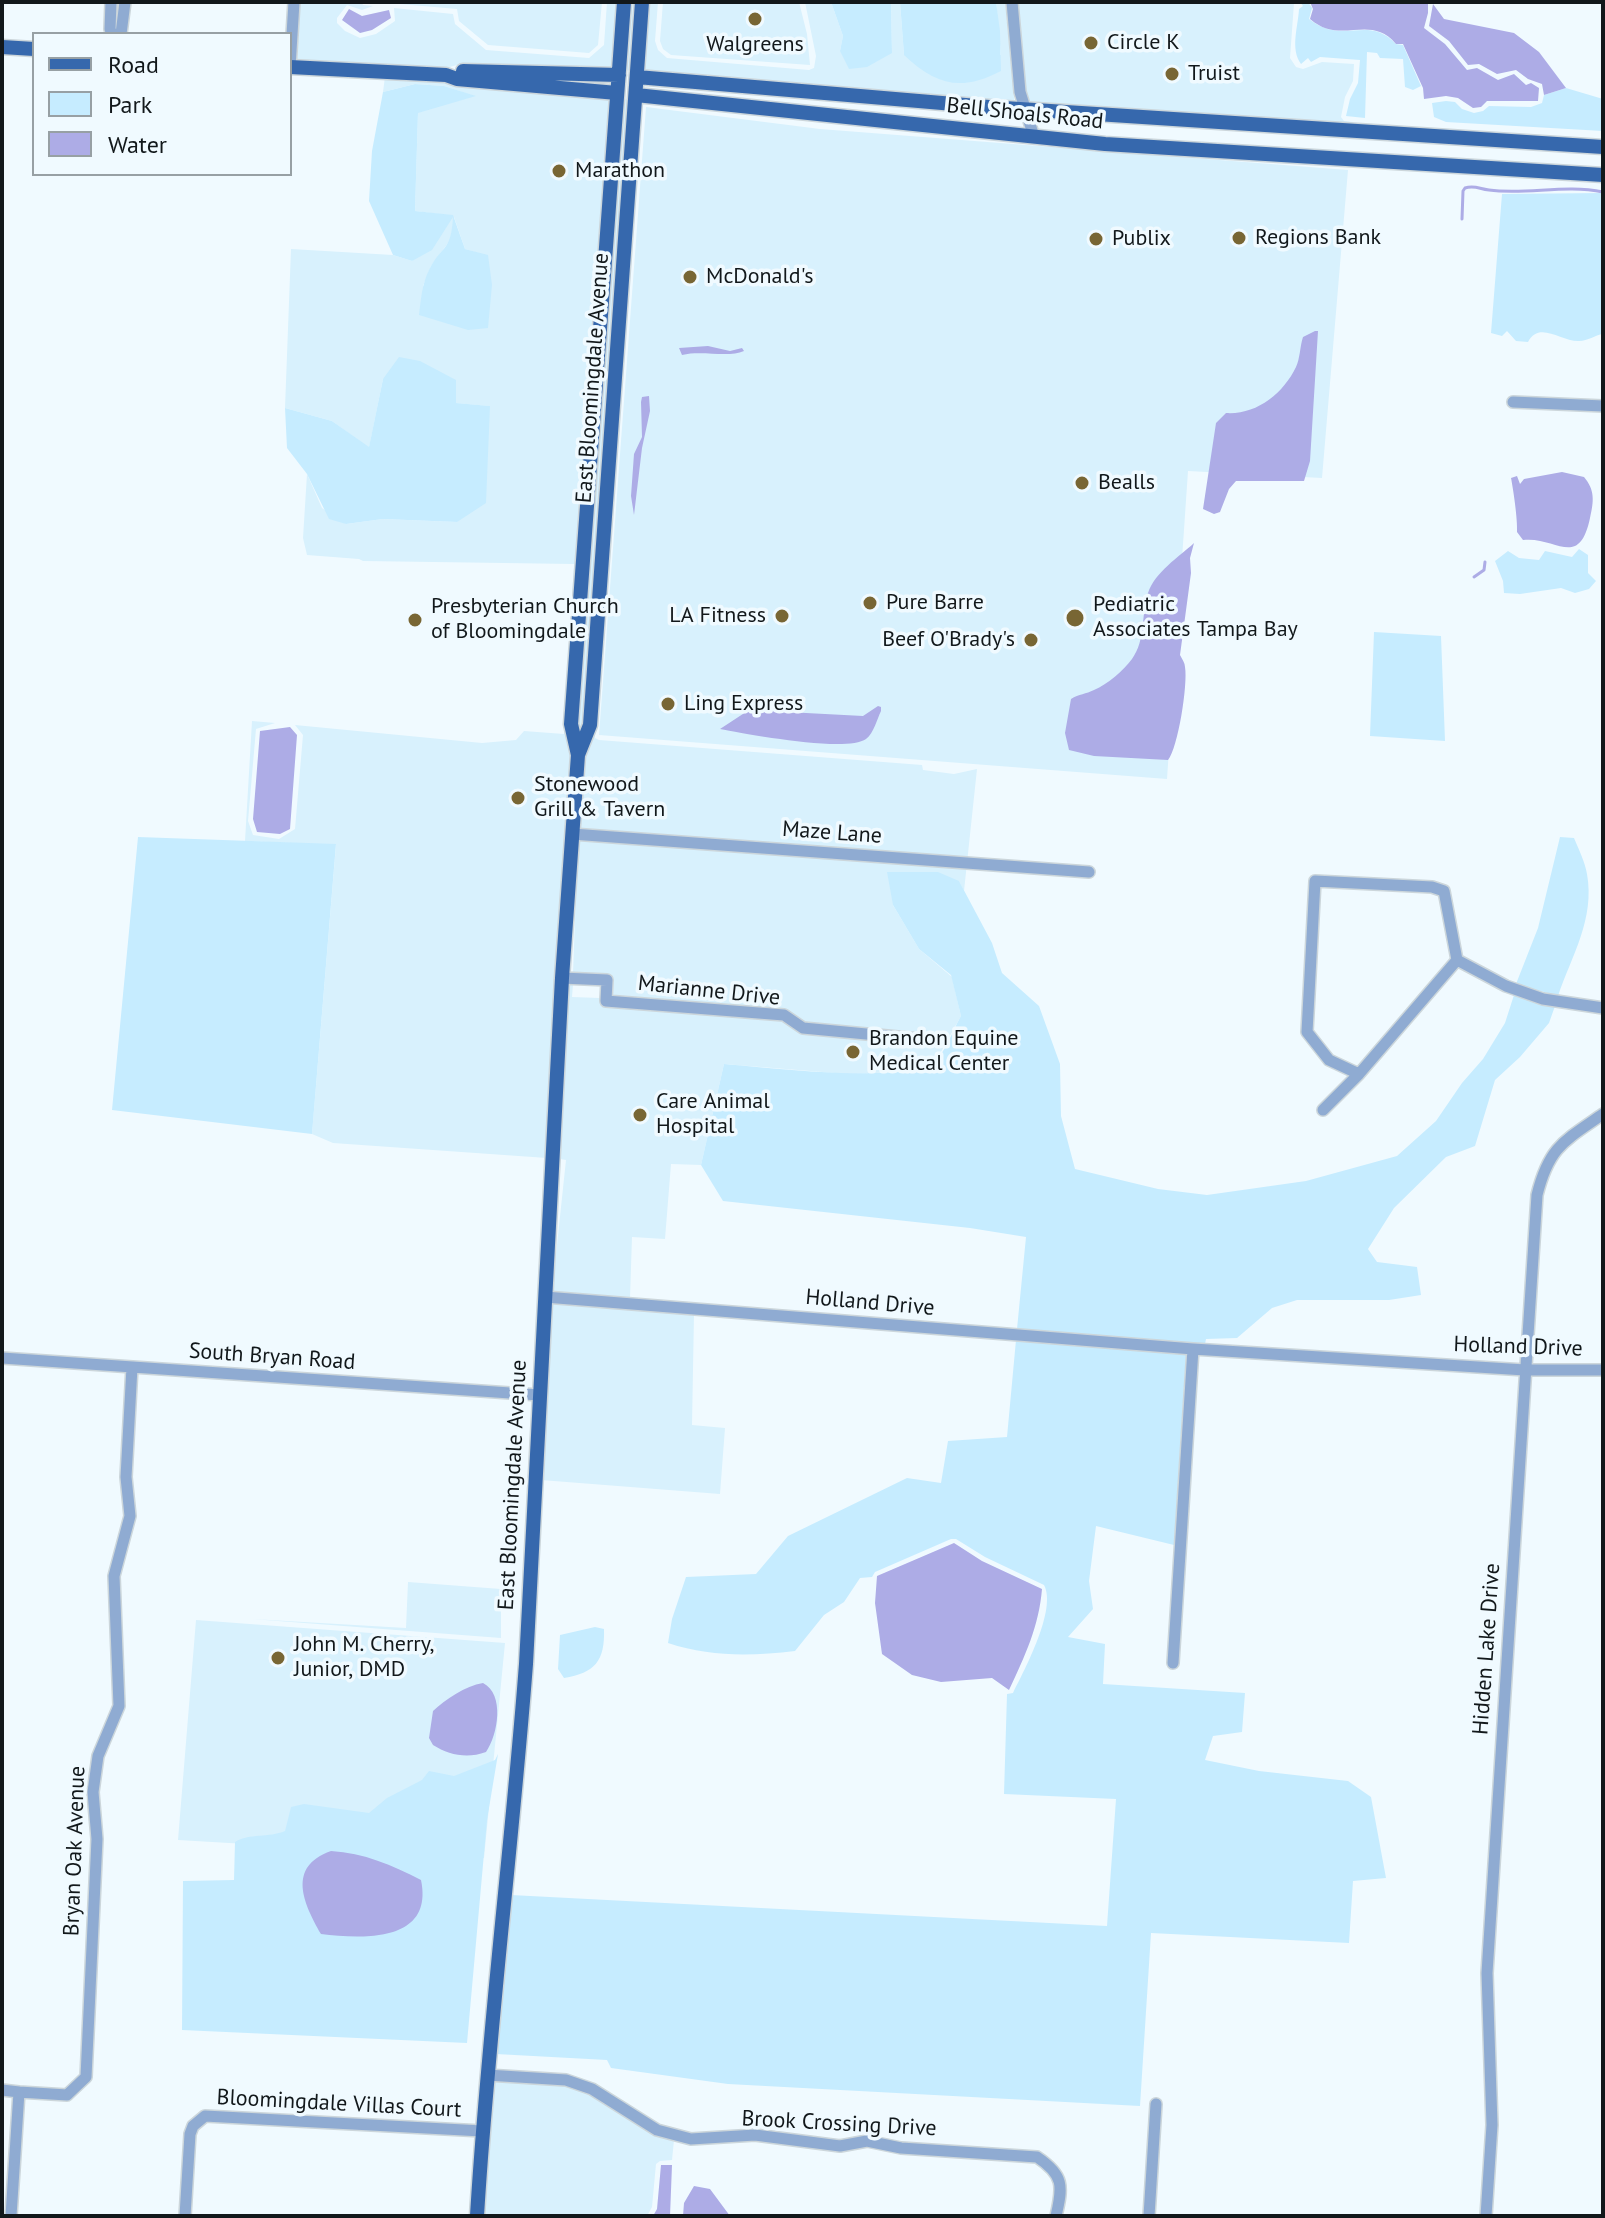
<!DOCTYPE html>
<html>
<head>
<meta charset="utf-8">
<style>
  body { margin:0 }
  #map { position:relative; width:1605px; height:2218px; overflow:hidden; background:#f0faff; font-family:"PT Sans",sans-serif }
  canvas { display:block }
  .frame { position:absolute; inset:0; border:4px solid #12181b; pointer-events:none }
  .legend { position:absolute; left:32px; top:32px; width:260px; height:144px; box-sizing:border-box; background:#f0faff; border:2px solid #97a0a4; margin:0; padding:10px 14px; list-style:none; font-size:24px; color:#12181b }
  .legend li { display:flex; align-items:center; gap:16px; height:40px }
  .legend b { width:40px; border:2px solid #97a0a4 }
</style>
</head>
<body>
<div id="map">
<canvas width="1605" height="2218"></canvas>
<div class="frame"></div>
<ul class="legend">
<li><b style="height:10px;background:#3668ad"></b>Road</li>
<li><b style="height:22px;background:#c6ecff"></b>Park</li>
<li><b style="height:22px;background:#adace6"></b>Water</li>
</ul>
</div>
<script>
const ctx = document.querySelector('canvas').getContext('2d');
ctx.lineJoin = 'round';
function paint(path, color) { ctx.fillStyle = color; ctx.fill(path, 'evenodd'); }
function strokePath(path, color, width, dash) { ctx.strokeStyle = color; ctx.lineWidth = width; ctx.lineCap = dash ? 'butt' : 'round'; ctx.setLineDash(dash || []); ctx.stroke(path); }
function label(font, color, halo, rows, align = 'center') {
  ctx.font = font + ' "PT Sans",sans-serif'; ctx.lineWidth = 7; ctx.setLineDash([]); ctx.textBaseline = 'middle'; ctx.strokeStyle = halo; ctx.fillStyle = color; for (const [text, x, y, turn = 0] of rows) {
    ctx.save(); ctx.translate(x, y); ctx.rotate((+turn || 0) * Math.PI / 180); ctx.textAlign = isNaN(turn) ? turn : align; if (halo) ctx.strokeText(text, 0, 0); ctx.fillText(text, 0, 0); ctx.restore();
  }
}
paint(new Path2D(`
  M300 2H361L363 5 373 6 362 10 347 5 337 18V23L345 31 360 38 376 34 395 21 394 8 453 14 455 24 486 50 589 58 604 45 607 2H617L613 69 457 65 442 69 297 62Z
  M377 2H602L598 45 589 53 488 45 459 21 457 9Z
  M630 2H636L631 71 625 70Z
  M648 2H658L655 41 658 50 667 58 809 70 814 68 816 56 805 2H831L843 36 840 51 892 53 891 2H900L904 55H1001L996 2H1005L1015 108 644 72Z
  M663 2H799L807 34 810 65 671 55 663 49 660 41Z
  M1018 2 1294 3 1290 58 1296 67 1303 69 1322 62 1354 64 1353 81 1345 97 1341 117 1344 121 1353 122 1351 134 1027 109Z
  M385 77 611 98 547 1158 333 1143 312 1134 336 845 245 841 252 721 275 723 256 729 248 821 253 835 279 839 295 829 303 735 295 725 482 743 516 740 524 731 564 734 574 564 363 561 359 559 307 555 303 538 307 474 322 508 346 524 383 519 457 522 489 406 455 403 383 379 369 448 332 421 285 408 291 249 393 255 412 261 453 216 415 211 418 112 474 96 444 86 415 84 383 92ZM454 217 465 249 488 256 423 286 431 266 451 239Z
  M623 99 629 100 584 724 580 734 577 724Z
  M646 107 820 129 1348 170 1322 478 1188 471 1167 779 599 735Z
  M594 731 595 738 599 740 922 765 923 770 954 774 977 769 964 891 959 881 893 905 919 949 952 977 961 1016 937 1059 905 1072 847 1074 724 1064 701 1165 671 1164 665 1239 632 1237 630 1298 552 1292 566 1160 560 1159 568 983 573 984 572 997 600 998 606 1007 781 1021 802 1034 924 1045 926 1035 805 1023 784 1010 613 996 614 981 608 975 573 973 578 840 624 833 579 829 585 756Z
  M551 1303 694 1314 692 1425 725 1428 720 1494 541 1480Z
  M408 1582 501 1589V1638L252 1619 406 1628Z
  M196 1620 505 1643 484 1858 178 1840Z
  M493 2081 565 2085 590 2094 653 2134 674 2140 672 2160 660 2161 656 2164 652 2207 647 2216H483Z`), '#d8f1fd');
paint(new Path2D(`
  M831 2H891L892 53 867 67 849 69 840 51 843 36Z
  M900 2H996L1000 31 1001 71C961 92 936 85 904 55Z
  M1300 2H1308L1312 8 1309 19C1343 46 1368 14 1396 44L1403 45 1421 86 1413 90 1405 87 1403 59 1380 58 1377 53 1367 52 1365 118 1346 116 1350 99 1358 83 1360 60 1320 57 1311 62 1308 58 1301 64C1290 49 1298 27 1299 9L1303 6Z
  M415 84 444 86 476 96 418 113 415 211 453 215 465 249 488 255 492 285 488 328 468 330 419 315C421 299 422 284 429 270 442 244 451 253 453 217L432 250 412 261 393 255 369 201 372 151 383 92Z
  M1566 88 1603 99V131L1446 122 1434 117 1432 103 1446 101 1455 102 1462 109 1474 113 1483 111 1489 106 1531 107 1542 103 1544 95Z
  M1603 193V334C1595 335 1588 341 1579 341 1562 342 1539 320 1528 342L1516 341 1507 331 1502 336 1491 333 1502 194Z
  M399 357 420 361 456 380V403L490 406 486 503 457 522 383 519 346 524 329 519 307 474 287 448 285 408 332 421 369 447 383 379Z
  M1579 549 1588 555V573L1596 581 1589 589 1575 593 1561 588 1520 594 1504 593 1503 581 1495 561 1508 551 1519 558 1539 560 1545 551 1572 557Z
  M1374 632 1441 636 1445 741 1370 736Z
  M138 837 336 844 312 1134 112 1110Z
  M1560 837 1574 838C1579 850 1585 862 1587 874 1595 919 1572 955 1558 996L1516 984 1538 928Z
  M887 872H938L959 881 992 943 1002 973 1039 1006 1060 1064 1061 1116 1075 1169 1158 1189 1207 1195 1306 1181 1397 1156 1436 1121 1462 1083 1483 1059 1505 1023 1514 995 1555 1006 1549 1023 1520 1057 1495 1080 1475 1146 1446 1157 1394 1208 1368 1249 1377 1262 1417 1267 1421 1295 1389 1300H1297L1272 1308 1237 1338 1206 1339 1205 1344 1017 1329 1026 1237 970 1228 723 1201 701 1165 724 1064C767 1067 906 1086 937 1059 945 1052 955 1026 961 1016L951 975 919 949 893 905Z
  M1016 1340 1186 1354 1174 1545 1096 1526 1089 1581 1093 1609 1068 1637 1105 1644 1103 1684 1245 1693 1242 1732 1213 1736 1205 1760 1259 1771 1348 1781 1371 1797 1386 1878 1353 1881 1349 1943 1151 1933 1140 2106 728 2084 611 2068 607 2060 496 2054 511 1895 1107 1926 1116 1799 1004 1794 1007 1694 1013 1693C1025 1669 1057 1609 1044 1585L985 1557 956 1539H951L875 1572 872 1577 860 1578 844 1602 824 1615 795 1651C751 1656 710 1657 668 1643L672 1619 686 1577 756 1574 788 1536 907 1478 941 1483 948 1441 1007 1437Z
  M595 1627 604 1629C605 1661 595 1673 564 1678L558 1669 560 1635Z
  M498 1754 487 1820 467 2043 182 2030 183 1881 234 1880 235 1842C249 1833 269 1838 285 1831L291 1807 304 1804 369 1813 387 1798 422 1780 429 1771 454 1776 495 1760Z`), '#c6ecff');
paint(new Path2D(`
  M1310 2H1428V13L1424 28 1445 44 1467 70 1477 68 1498 80 1514 74 1526 85 1531 83 1539 88 1538 101H1487L1481 107 1473 108 1458 98 1446 96 1424 99 1423 88 1403 44H1396C1370 13 1341 46 1310 19L1313 9Z
  M1433 4 1444 19 1514 33 1539 52 1566 88 1544 95 1542 84 1528 79 1516 70 1497 74 1479 64 1468 65 1449 41 1429 26Z
  M349 9 362 16 389 10 391 18 372 30 360 33 342 20Z
  M1315 331H1318L1310 461 1304 481H1236L1229 489 1220 512 1214 514 1203 509 1216 423 1226 413C1256 415 1283 394 1296 367 1300 359 1300 346 1303 337Z
  M708 346 730 351 742 348 744 351C728 358 702 350 682 355L679 348Z
  M649 396 650 411 642 448 634 515 631 496 634 454 642 437 641 402 642 397Z
  M1562 472 1584 477C1595 490 1594 501 1590 518 1579 570 1556 536 1523 540L1517 532C1518 520 1513 488 1511 478L1517 476 1520 484 1524 479Z
  M1194 543 1190 558 1191 573 1180 655C1182 659 1185 663 1185 667 1188 684 1178 748 1168 760L1094 756 1069 750 1065 733 1071 699C1079 694 1086 694 1094 690 1108 684 1123 671 1132 659 1146 640 1141 614 1148 593 1155 572 1179 557 1194 543Z
  M878 706 881 707V711C877 719 874 733 866 739 846 753 747 734 720 729L749 710 863 716Z
  M290 727 297 735 290 829 280 834 257 832 253 819 260 731Z
  M954 1543 982 1561 1042 1589C1039 1626 1025 1656 1009 1690L992 1678 941 1682 912 1675 882 1654 875 1603 877 1576Z
  M483 1683C505 1694 498 1735 486 1752 467 1759 449 1755 433 1745L429 1738 433 1711C446 1699 465 1686 483 1683Z
  M331 1851C364 1853 392 1865 421 1880 434 1943 362 1939 321 1934 304 1904 286 1867 331 1851Z
  M661 2165H672L670 2216H653L657 2209Z
  M694 2186 710 2189 730 2216H683L684 2203Z`), '#adace6');
strokePath(new Path2D(`
  M1462 219 1463 191 1465 188C1475 185 1479 189 1489 190 1527 195 1565 184 1603 192
  M1474 577 1484 570 1485 562`), '#adace6', 3);
const minor = new Path2D(`
  M111 2 110 29 112 34
  M1012 2 1020 92 1034 137
  M121 34 125 2
  M290 67 294 2
  M1513 402 1603 406
  M572 834 1089 872
  M1457 960 1506 986 1543 999 1603 1008
  M562 978 607 980 606 1001 784 1015 803 1028 919 1039
  M1323 1110 1359 1074 1457 960 1444 891 1432 887 1315 881 1307 1032 1329 1060 1359 1074
  M545 1297 1193 1349 1525 1370H1603
  M2 1358 539 1395
  M1173 1663 1193 1349
  M487 2075 566 2080 592 2089 657 2130 691 2139 755 2135 840 2146 867 2141 901 2148 1037 2157C1064 2175 1063 2186 1056 2216
  M2 2090 19 2092 11 2216
  M19 2092 67 2095 86 2077 97 1839 93 1792 98 1756 119 1706 114 1576 130 1516 126 1477 132 1367
  M185 2216 190 2134 193 2126 205 2116 482 2131
  M1149 2216 1156 2104
  M1486 2216 1492 2125 1487 1973 1537 1195C1549 1147 1564 1141 1603 1114`);
const major = new Path2D(`
  M2 47 34 49
  M290 67 446 75 457 79 617 93
  M463 71 619 75
  M637 77 989 107 1603 147
  M636 95 1105 144 1603 175
  M578 755 571 724 624 2
  M477 2216C488 2032 512 1848 526 1664L562 978 578 755 590 725 642 2`);
strokePath(minor, '#ccd6db', 14);
strokePath(major, '#ccd6db', 17);
strokePath(minor, '#8fabd2', 11);
strokePath(major, '#3668ad', 14);
for (const [x, y, r, color] of [
  [755,19,8,"#786634"],
  [1091,43,8,"#786634"],
  [1172,74,8,"#786634"],
  [559,171,8,"#786634"],
  [1239,238,8,"#786634"],
  [1096,239,8,"#786634"],
  [690,277,8,"#786634"],
  [1082,483,8,"#786634"],
  [870,603,8,"#786634"],
  [782,616,8,"#786634"],
  [1075,618,10,"#786634"],
  [415,620,8,"#786634"],
  [1031,640,8,"#786634"],
  [668,704,8,"#786634"],
  [518,798,8,"#786634"],
  [853,1052,8,"#786634"],
  [640,1115,8,"#786634"],
  [278,1658,8,"#786634"]
]) { const dot = new Path2D(); dot.arc(x, y, r, 0, 2 * Math.PI); ctx.fillStyle = color; ctx.fill(dot); strokePath(dot, '#f0faff', 3); }
label('22px', '#12181b', '#f0faff', [
  ["Circle K",1107,43],
  ["Walgreens",755,45,"center"],
  ["Truist",1188,74],
  ["Marathon",575,171],
  ["Regions Bank",1255,238],
  ["Publix",1112,239],
  ["McDonald's",706,277],
  ["Bealls",1098,483],
  ["Pure Barre",886,603],
  ["Pediatric",1093,605],
  ["Associates Tampa Bay",1093,630],
  ["Presbyterian Church",431,607],
  ["of Bloomingdale",431,632],
  ["LA Fitness",766,616,"right"],
  ["Beef O'Brady's",1015,640,"right"],
  ["Ling Express",684,704],
  ["Stonewood",534,785],
  ["Grill & Tavern",534,810],
  ["Brandon Equine",869,1039],
  ["Medical Center",869,1064],
  ["Care Animal",656,1102],
  ["Hospital",656,1127],
  ["John M. Cherry,",294,1645],
  ["Junior, DMD",294,1670]
], 'left');
label('22px', '#12181b', '#f0faff', [
  ["Bell Shoals Road",1025,114,6],
  ["East Bloomingdale Avenue",593,378,-86],
  ["Maze Lane",832,833,4],
  ["Marianne Drive",709,991,6],
  ["Holland Drive",870,1303,5],
  ["Holland Drive",1518,1347,2],
  ["South Bryan Road",272,1357,4],
  ["East Bloomingdale Avenue",513,1485,-87],
  ["Hidden Lake Drive",1487,1649,-86],
  ["Bryan Oak Avenue",75,1851,-88],
  ["Bloomingdale Villas Court",339,2104,3],
  ["Brook Crossing Drive",839,2124,3]
]);
</script>
</body>
</html>
